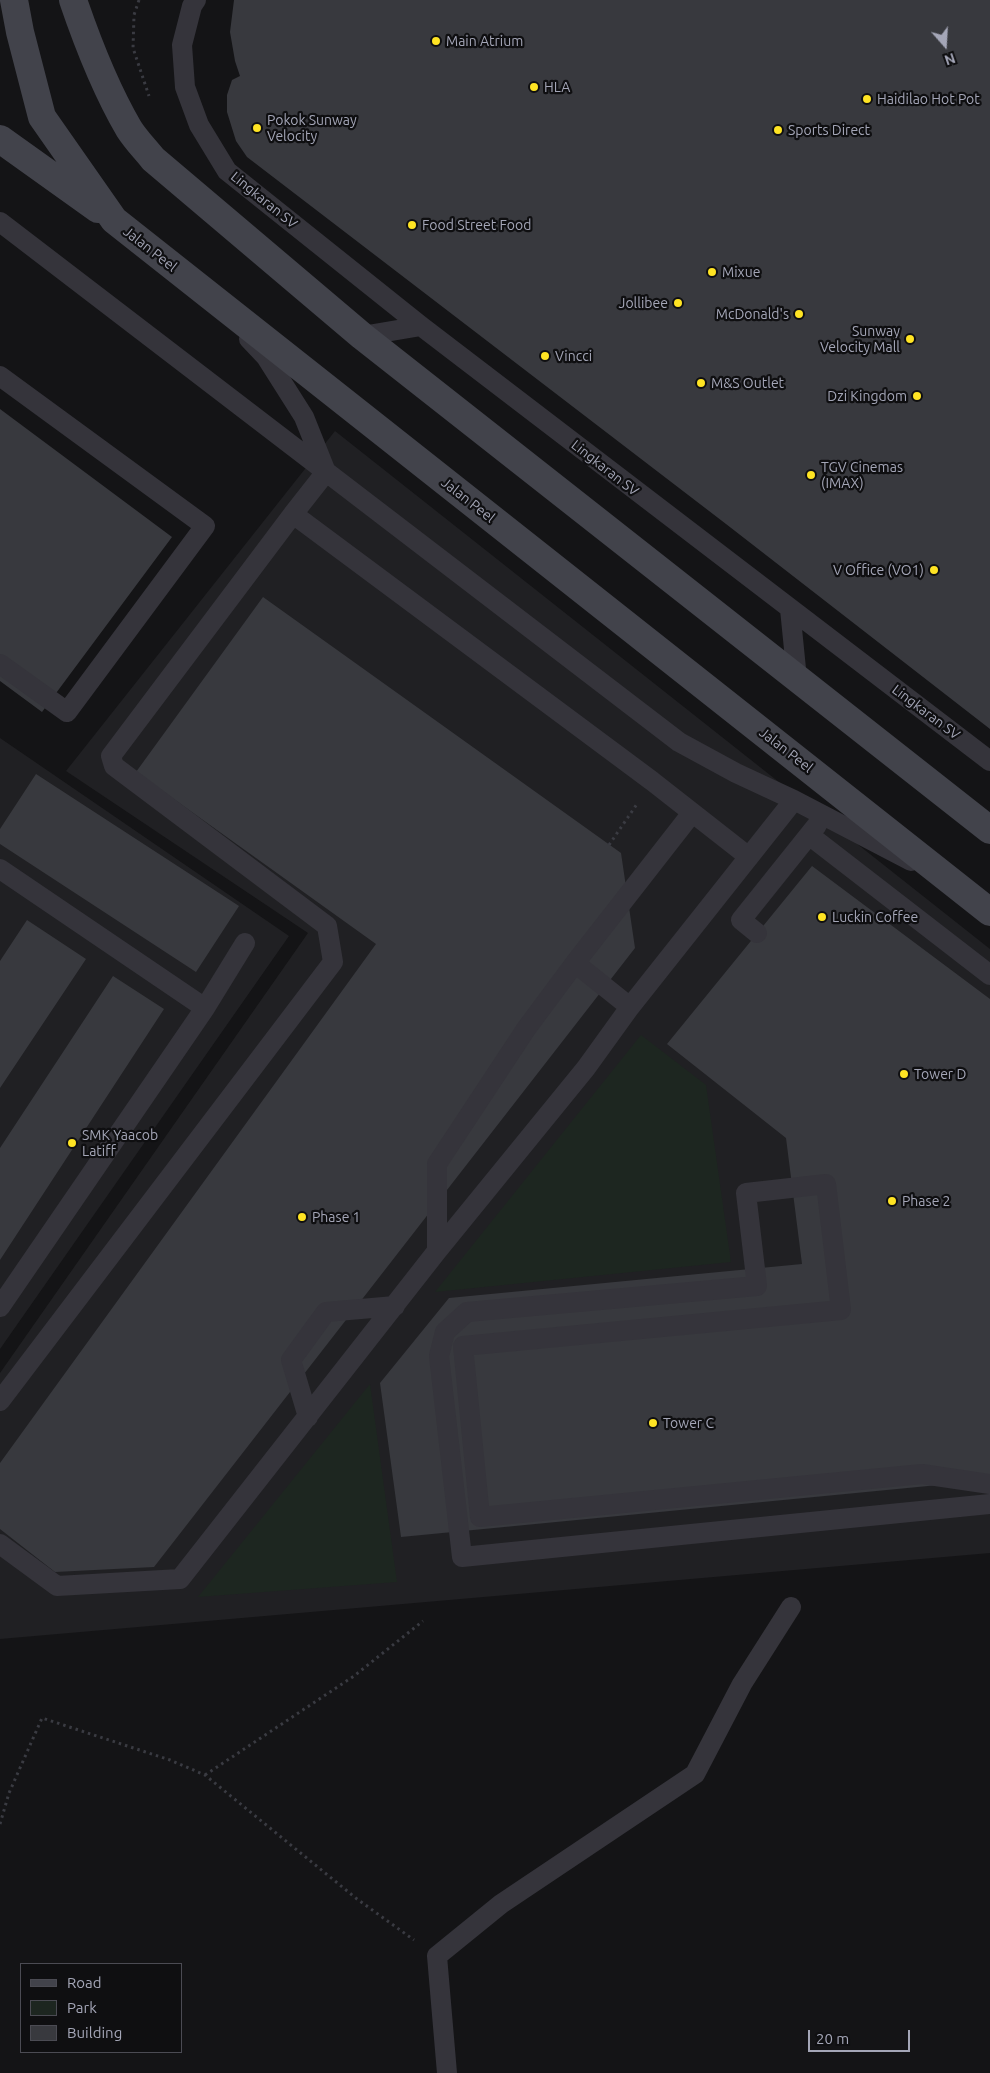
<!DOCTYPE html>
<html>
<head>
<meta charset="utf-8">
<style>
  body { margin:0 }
  #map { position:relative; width:990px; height:2073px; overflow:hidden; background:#141416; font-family:Ubuntu,sans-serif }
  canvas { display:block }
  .legend { position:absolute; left:20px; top:1963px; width:162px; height:90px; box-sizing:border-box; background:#0f0f11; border:1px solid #4b4b53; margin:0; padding:6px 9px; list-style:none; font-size:15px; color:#a4a6b7 }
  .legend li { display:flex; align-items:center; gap:10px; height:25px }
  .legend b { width:25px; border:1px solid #4b4b53 }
  .north { position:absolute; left:920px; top:20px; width:50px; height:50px; -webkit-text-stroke:4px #0f0f11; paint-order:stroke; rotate:161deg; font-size:14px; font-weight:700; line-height:20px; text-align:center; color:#a4a6b7 }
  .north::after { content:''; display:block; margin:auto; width:18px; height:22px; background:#a4a6b7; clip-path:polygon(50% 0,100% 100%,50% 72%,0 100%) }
  .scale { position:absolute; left:808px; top:2030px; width:102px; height:22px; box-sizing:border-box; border:2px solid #a4a6b7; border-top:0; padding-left:6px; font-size:15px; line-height:18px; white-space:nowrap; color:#a4a6b7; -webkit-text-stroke:4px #0f0f11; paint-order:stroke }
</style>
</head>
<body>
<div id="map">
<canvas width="990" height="2073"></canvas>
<ul class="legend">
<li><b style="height:6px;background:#42434b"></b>Road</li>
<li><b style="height:14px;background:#1d2620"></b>Park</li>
<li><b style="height:14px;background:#38393e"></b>Building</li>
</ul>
<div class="north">N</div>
<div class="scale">20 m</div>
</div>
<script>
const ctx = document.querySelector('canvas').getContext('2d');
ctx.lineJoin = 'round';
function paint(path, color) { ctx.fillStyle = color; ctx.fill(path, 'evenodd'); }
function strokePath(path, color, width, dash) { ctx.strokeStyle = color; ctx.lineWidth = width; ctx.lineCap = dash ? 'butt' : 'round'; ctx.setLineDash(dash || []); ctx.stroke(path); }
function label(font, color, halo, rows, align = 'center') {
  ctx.font = font + ' Ubuntu,sans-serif'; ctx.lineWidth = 4.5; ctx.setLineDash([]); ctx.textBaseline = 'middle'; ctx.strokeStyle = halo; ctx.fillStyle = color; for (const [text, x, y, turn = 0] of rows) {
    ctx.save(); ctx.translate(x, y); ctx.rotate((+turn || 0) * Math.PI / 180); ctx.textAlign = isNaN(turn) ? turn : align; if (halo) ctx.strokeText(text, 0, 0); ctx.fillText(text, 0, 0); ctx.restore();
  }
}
paint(new Path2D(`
  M335 431 990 949V1553L0 1639V1373L308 933 66 771Z
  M0 738 289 936 0 1349Z`), '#202023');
paint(new Path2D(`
  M641 1035 706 1085 731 1262 435 1292Z
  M370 1384 397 1582 198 1597Z`), '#1d2620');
paint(new Path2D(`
  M234 0H990V729L726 524 247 157 236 141 227 112V95L232 80 240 76 235 61 230 32Z
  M0 409 172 537 42 712 0 681Z
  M263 597 621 853 635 948 154 1567 55 1572 0 1529V1463L376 944 136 772Z
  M36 774 239 906 196 972 0 844V829Z
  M812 866 990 999V1480L401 1537 380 1383 449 1298 802 1264 786 1138 667 1044Z
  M27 920 86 959 0 1088V961Z
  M113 976 164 1009 0 1260V1148Z`), '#38393e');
strokePath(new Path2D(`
  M139 0 134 15 133 48 149 96
  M609 845 637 804
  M205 1775 354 1676 423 1621
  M0 1824 9 1793 42 1718 170 1760 205 1775 357 1899 414 1940`), '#3a3b42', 3, [2.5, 4]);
strokePath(new Path2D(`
  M196 0 192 6 182 45 185 87 199 125 227 171 421 326 990 761
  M0 222 679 742 736 773 794 800
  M362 336 421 326
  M249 339 266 357 304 417 326 472 293 514 652 781 749 857
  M0 376 205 526 67 712 0 664
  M790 609 797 679
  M809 835 990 975
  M0 869 205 1008
  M757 933 741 920 817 825
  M630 1007 575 963 692 813
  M437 1251V1164L526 1029 575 963
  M0 1307 205 1008 245 943
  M0 1401 333 962 327 926 114 766 111 756 293 514
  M308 1417 291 1360 326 1312 395 1306
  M990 1484 922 1474 480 1517 463 1346 841 1310 826 1184 746 1193 757 1286 467 1312 445 1332 439 1356 462 1557 990 1504
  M0 1544 57 1586 180 1579 437 1251 586 1068 630 1007 794 800 911 861
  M447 2073 437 1956 501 1904 695 1774 742 1684 791 1607`), '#35343b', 20);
strokePath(new Path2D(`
  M14 0 20 32 42 117 114 220 990 912
  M73 0C88 44 105 88 129 129 136 140 145 149 153 159L362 336 990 830
  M0 139 98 209`), '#42434b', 28);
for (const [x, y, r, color] of [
  [436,41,5,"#ffe423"],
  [534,87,5,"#ffe423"],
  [867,99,5,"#ffe423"],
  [257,128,5,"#ffe423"],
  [778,130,5,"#ffe423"],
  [412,225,5,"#ffe423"],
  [712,272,5,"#ffe423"],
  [678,303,5,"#ffe423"],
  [799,314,5,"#ffe423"],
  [910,339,5,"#ffe423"],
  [545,356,5,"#ffe423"],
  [701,383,5,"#ffe423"],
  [917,396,5,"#ffe423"],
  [811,475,5,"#ffe423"],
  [934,570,5,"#ffe423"],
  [822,917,5,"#ffe423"],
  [904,1074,5,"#ffe423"],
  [72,1143,5,"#ffe423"],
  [892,1201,5,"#ffe423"],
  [302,1217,5,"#ffe423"],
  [653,1423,5,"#ffe423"]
]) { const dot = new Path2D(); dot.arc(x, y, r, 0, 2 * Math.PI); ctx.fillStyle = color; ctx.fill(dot); strokePath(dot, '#0f0f11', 2); }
label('14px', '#a4a6b7', '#0f0f11', [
  ["Main Atrium",446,41],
  ["HLA",544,87],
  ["Haidilao Hot Pot",877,99],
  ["Pokok Sunway",267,120],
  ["Velocity",267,136],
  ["Sports Direct",788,130],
  ["Food Street Food",422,225],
  ["Mixue",722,272],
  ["Jollibee",668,303,"right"],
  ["McDonald's",789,314,"right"],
  ["Sunway",900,331,"right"],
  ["Velocity Mall",900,347,"right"],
  ["Vincci",555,356],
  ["M&S Outlet",711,383],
  ["Dzi Kingdom",907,396,"right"],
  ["TGV Cinemas",821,467],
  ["(IMAX)",821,483],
  ["V Office (VO1)",924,570,"right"],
  ["Luckin Coffee",832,917],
  ["Tower D",914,1074],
  ["SMK Yaacob",82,1135],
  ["Latiff",82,1151],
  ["Phase 2",902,1201],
  ["Phase 1",312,1217],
  ["Tower C",663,1423]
], 'left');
label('14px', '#a4a6b7', '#0f0f11', [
  ["Lingkaran SV",264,200,39],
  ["Jalan Peel",150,249,38],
  ["Lingkaran SV",605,468,38],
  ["Jalan Peel",468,500,38],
  ["Lingkaran SV",926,712,37],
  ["Jalan Peel",786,750,38]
]);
</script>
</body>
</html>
